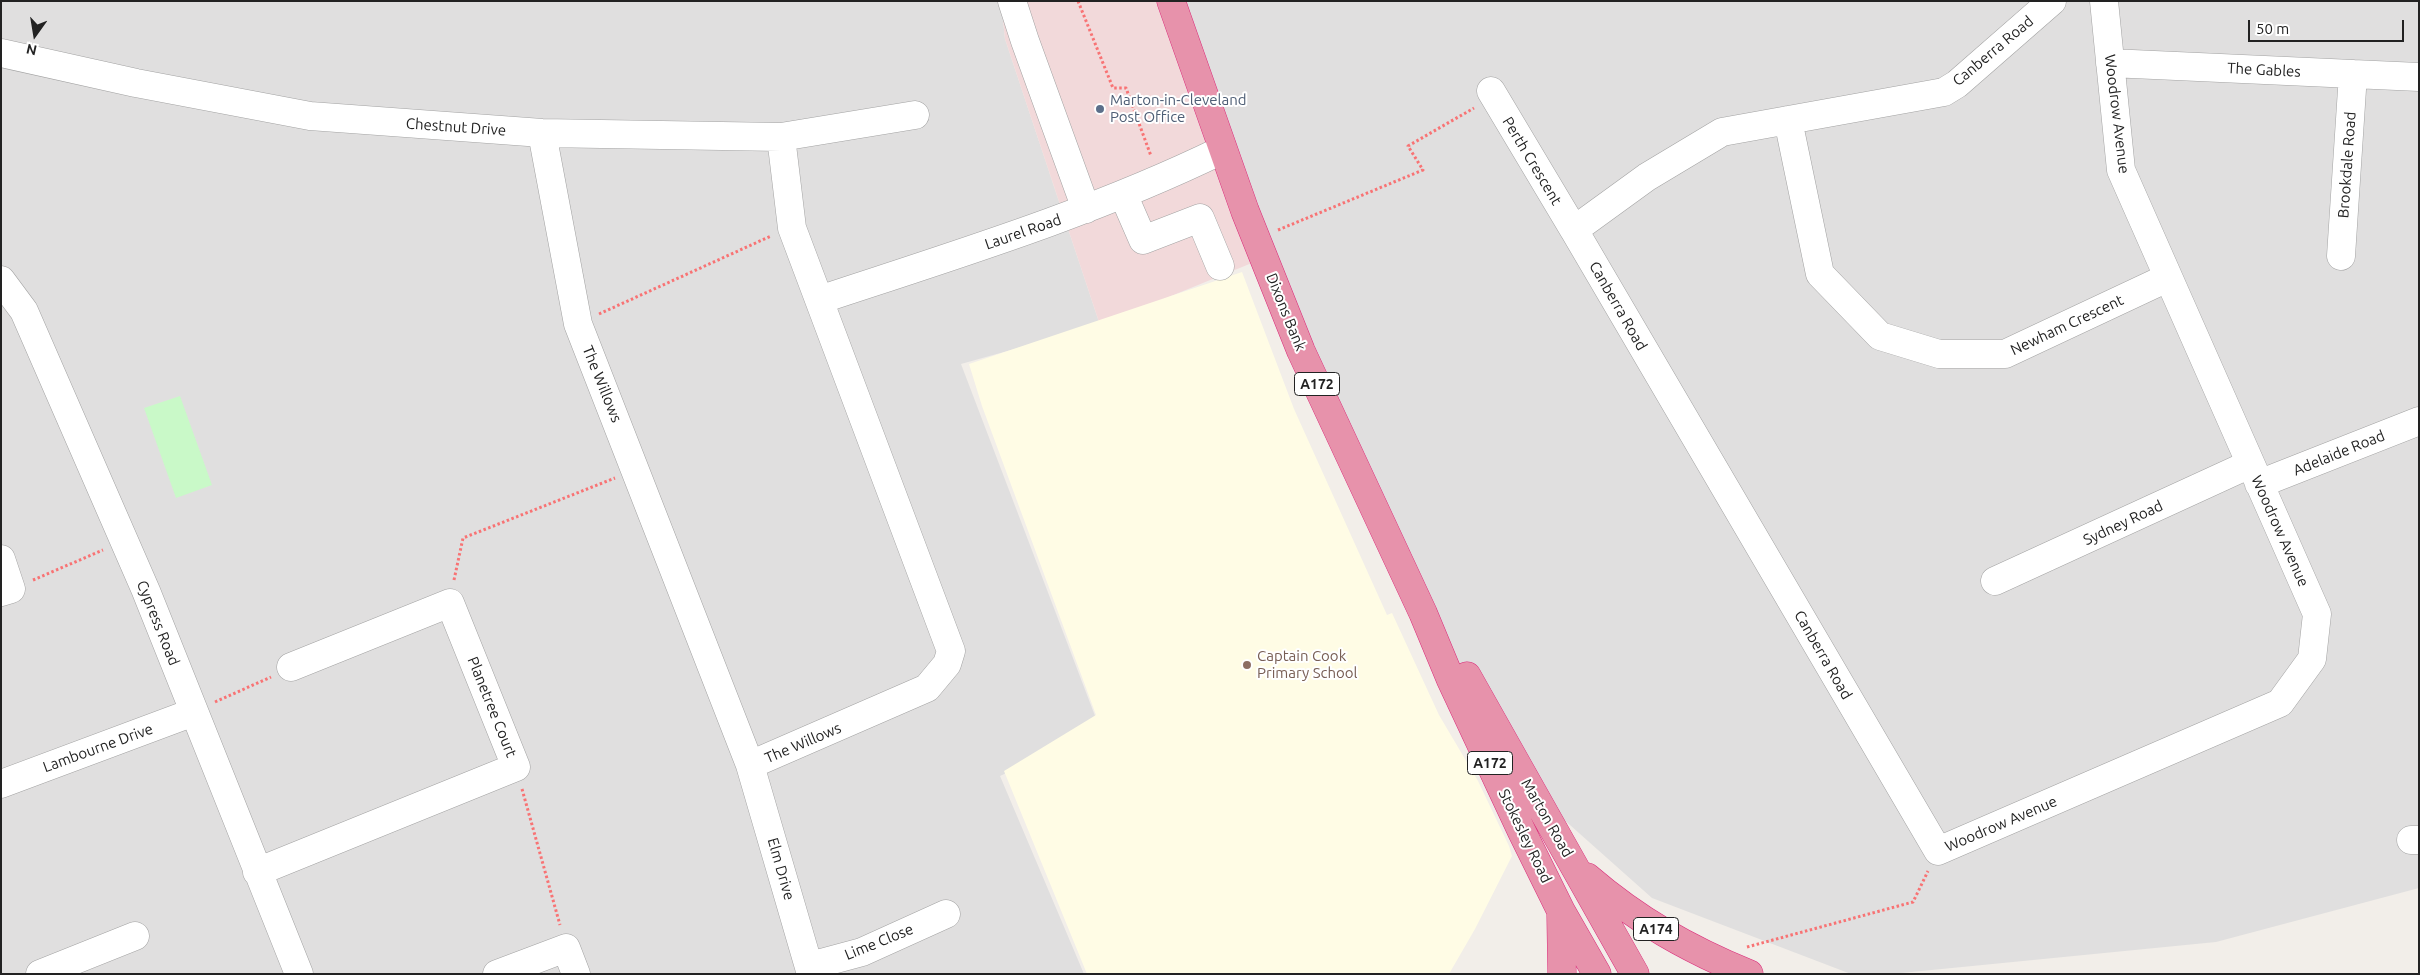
<!DOCTYPE html>
<html>
<head>
<meta charset="utf-8">
<style>
  body { margin:0 }
  #map { position:relative; width:2420px; height:975px; overflow:hidden; background:#f2eee9; font-family:Ubuntu,sans-serif }
  canvas { display:block }
  .frame { position:absolute; inset:0; border:2px solid #222; pointer-events:none }
  .north { position:absolute; left:10px; top:10px; width:50px; height:50px; -webkit-text-stroke:4px #fff; paint-order:stroke; rotate:193deg; font-size:14px; font-weight:700; line-height:20px; text-align:center; color:#222 }
  .north::after { content:''; display:block; margin:auto; width:18px; height:22px; background:#222; clip-path:polygon(50% 0,100% 100%,50% 72%,0 100%) }
  .scale { position:absolute; left:2248px; top:20px; width:156px; height:22px; box-sizing:border-box; border:2px solid #222; border-top:0; padding-left:6px; font-size:15px; line-height:18px; white-space:nowrap; color:#222; -webkit-text-stroke:4px #fff; paint-order:stroke }
</style>
</head>
<body>
<div id="map">
<canvas width="2420" height="975"></canvas>
<div class="frame"></div>
<div class="north">N</div>
<div class="scale">50 m</div>
</div>
<script>
const ctx = document.querySelector('canvas').getContext('2d');
ctx.lineJoin = 'round';
function paint(path, color) { ctx.fillStyle = color; ctx.fill(path, 'evenodd'); }
function strokePath(path, color, width, dash) { ctx.strokeStyle = color; ctx.lineWidth = width; ctx.lineCap = dash ? 'butt' : 'round'; ctx.setLineDash(dash || []); ctx.stroke(path); }
function label(font, color, halo, rows, align = 'center') {
  ctx.font = font + ' Ubuntu,sans-serif'; ctx.lineWidth = 4; ctx.setLineDash([]); ctx.textBaseline = 'middle'; ctx.strokeStyle = halo; ctx.fillStyle = color; for (const [text, x, y, turn = 0] of rows) {
    ctx.save(); ctx.translate(x, y); ctx.rotate((+turn || 0) * Math.PI / 180); ctx.textAlign = isNaN(turn) ? turn : align; if (halo) ctx.strokeText(text, 0, 0); ctx.fillText(text, 0, 0); ctx.restore();
  }
}
paint(new Path2D(`
  M1 1H1001L1005 39 1100 325 961 364 1100 729 1000 776 1084 974H1Z
  M1173 1H2419V888L2216 942 1891 974H1851L1652 898 1507 769 1319 389Z`), '#e0dfdf');
paint(new Path2D(`
  M1001 1H1173L1269 256 1100 325 1005 39Z`), '#f2d9da');
paint(new Path2D(`
  M1242 272 1294 409 1387 615 1392 613 1439 715 1478 781 1509 846 1512 856 1475 929 1449 974H1087L1004 771 1096 715 982 406 969 364Z`), '#fffce5');
paint(new Path2D(`
  M180 396 212 485 176 498 144 408Z`), '#c9f9c8');
const minor = new Path2D(`
  M1012 1 1025 41 1086 209
  M2052 1 1957 84 1944 92 1722 132 1647 177 1574 230 1938 851 2280 703 2312 659 2317 614 2121 170 2104 1
  M1 53 136 83 310 116 542 133 781 137 915 115
  M2110 63 2419 77
  M1491 91 1574 230
  M1788 120 1820 274 1880 336 1939 354H2005L2167 278
  M542 133 578 324 750 765 927 688 947 664 951 651 792 228 781 137
  M1123 194 1143 240 1200 218 1220 266
  M2341 256 2353 74
  M1 280 24 311 146 591 299 974
  M819 300C955 255 1093 213 1222 150
  M2259 484 2419 421
  M1 559 11 589 1 592
  M1995 581 2250 464
  M750 765 811 974
  M1 784 194 712
  M2411 840H2419
  M257 872 516 767 450 603 291 667
  M810 966 862 952 946 914
  M40 974 135 936
  M497 974 566 948 576 974`);
const highway = new Path2D(`
  M1171 1 1245 211 1301 351 1423 613 1450 678 1522 832 1561 911 1597 974
  M1467 676 1635 974
  M1587 877C1637 920 1688 949 1749 974
  M1561 915 1562 974`);
strokePath(minor, '#a3a3a3', 29);
strokePath(highway, '#da2b7a', 29);
strokePath(new Path2D(`
  M1078 1 1113 88H1126L1151 156
  M1278 230 1423 170 1408 146 1474 108
  M599 314 771 236
  M33 580 103 550
  M454 580 463 538 615 478
  M215 702 271 677
  M522 789 560 925
  M1747 947 1913 902 1928 871`), '#f87374', 3, [2.5, 2.5]);
strokePath(minor, '#fff', 28);
strokePath(highway, '#e792ab', 28);
for (const [x, y, r, color] of [
  [1100,109,5,"#5c6f8a"],
  [1247,665,5,"#8d6e63"]
]) { const dot = new Path2D(); dot.arc(x, y, r, 0, 2 * Math.PI); ctx.fillStyle = color; ctx.fill(dot); strokePath(dot, '#fff', 2); }
for (const [x, y, w] of [
  [1317,384,45],
  [1490,763,45],
  [1656,929,45]
]) { const box = new Path2D(); box.roundRect(x - w / 2, y - 11.5, w, 23, 4); ctx.fillStyle = '#fff'; ctx.fill(box); strokePath(box, '#222', 1); }
label('bold 14px', '#222', null, [
  ["A172",1317,384],
  ["A172",1490,763],
  ["A174",1656,929]
]);
label('15px', '#222', '#fff', [
  ["Canberra Road",1993,51,-40],
  ["The Gables",2264,70,3],
  ["Woodrow Avenue",2117,114,83],
  ["Chestnut Drive",456,127,4],
  ["Perth Crescent",1532,161,59],
  ["Brookdale Road",2347,165,-86],
  ["Laurel Road",1023,232,-19],
  ["Canberra Road",1618,306,60],
  ["Dixons Bank",1286,312,68],
  ["Newham Crescent",2067,325,-25],
  ["The Willows",602,384,68],
  ["Adelaide Road",2339,453,-22],
  ["Sydney Road",2123,523,-25],
  ["Woodrow Avenue",2280,531,66],
  ["Cypress Road",158,623,68],
  ["Canberra Road",1823,655,60],
  ["Planetree Court",492,707,68],
  ["The Willows",803,743,-23],
  ["Lambourne Drive",98,748,-20],
  ["Marton Road",1547,818,60],
  ["Woodrow Avenue",2001,824,-23],
  ["Stokesley Road",1525,836,64],
  ["Elm Drive",781,869,74],
  ["Lime Close",879,942,-22]
]);
label('15px', '#4e5e75', '#fff', [
  ["Marton-in-Cleveland",1110,100],
  ["Post Office",1110,117]
], 'left');
label('15px', '#785e54', '#fff', [
  ["Captain Cook",1257,656],
  ["Primary School",1257,673]
], 'left');
</script>
</body>
</html>
